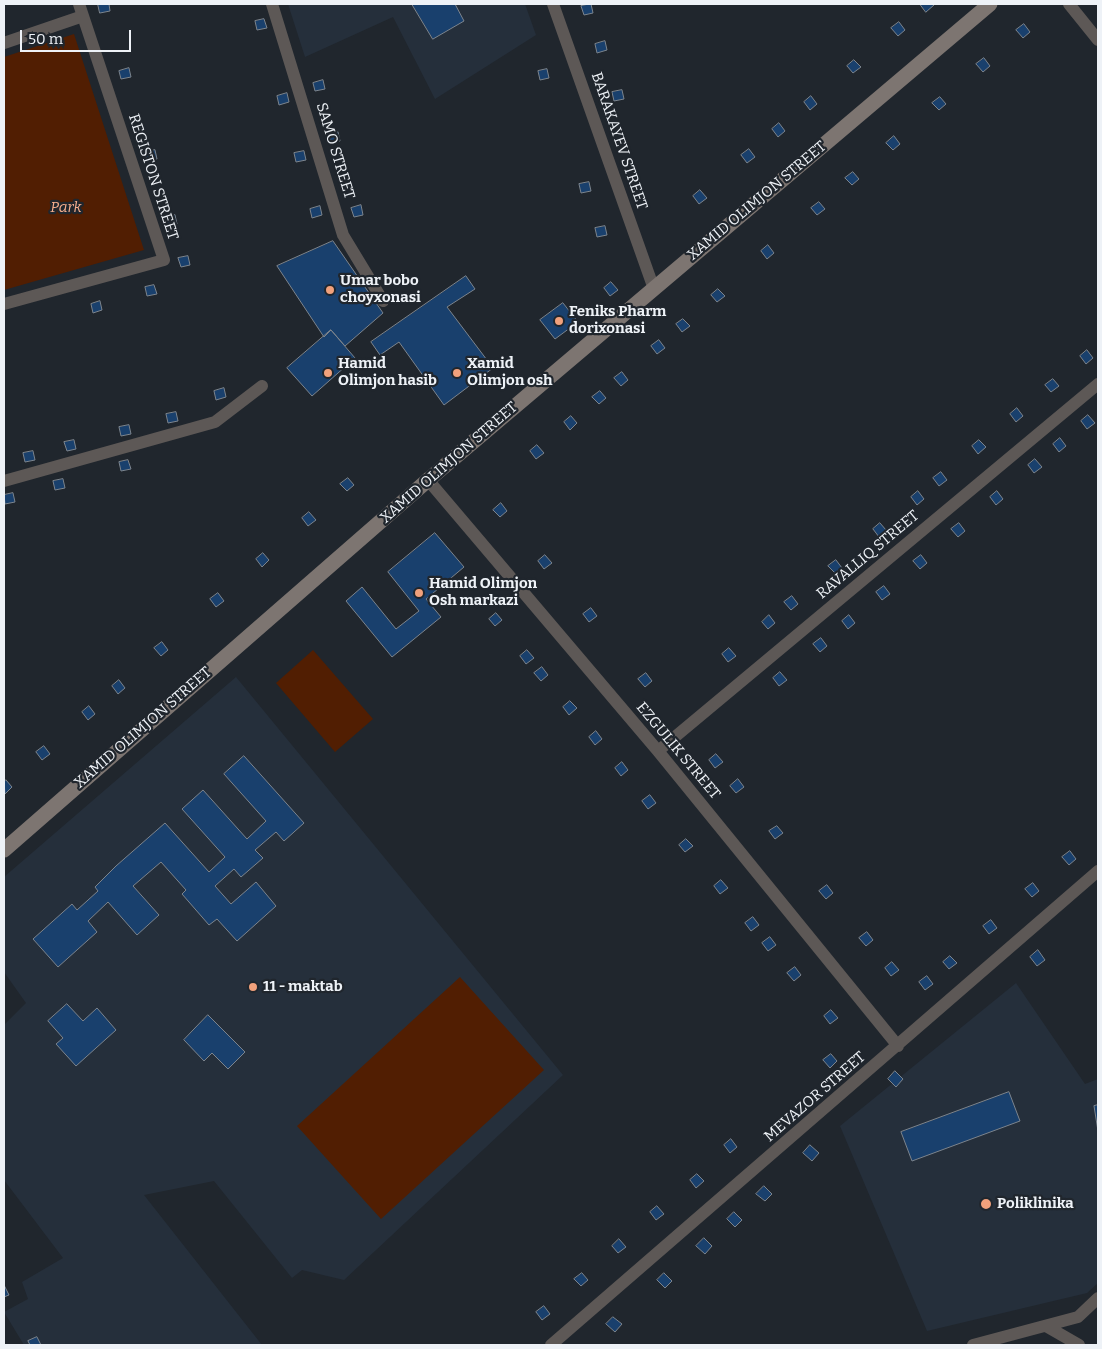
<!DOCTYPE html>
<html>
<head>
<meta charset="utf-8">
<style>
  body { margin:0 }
  #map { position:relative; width:1102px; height:1349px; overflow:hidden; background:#20262d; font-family:Bitter,serif }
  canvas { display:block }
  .frame { position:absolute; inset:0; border:5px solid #eef2f7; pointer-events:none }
  .scale { position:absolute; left:20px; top:30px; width:111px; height:22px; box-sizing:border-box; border:2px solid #eef2f7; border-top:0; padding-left:6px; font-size:15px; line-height:18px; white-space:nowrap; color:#eef2f7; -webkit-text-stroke:4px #20262d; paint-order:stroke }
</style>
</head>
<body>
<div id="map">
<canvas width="1102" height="1349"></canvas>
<div class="frame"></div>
<div class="scale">50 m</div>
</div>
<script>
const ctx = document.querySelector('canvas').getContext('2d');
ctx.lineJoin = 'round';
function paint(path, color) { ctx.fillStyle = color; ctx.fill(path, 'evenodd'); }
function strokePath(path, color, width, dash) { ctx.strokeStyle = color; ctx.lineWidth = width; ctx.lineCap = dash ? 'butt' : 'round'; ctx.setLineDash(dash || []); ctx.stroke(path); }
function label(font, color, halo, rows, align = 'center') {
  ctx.font = font + ' Bitter,serif'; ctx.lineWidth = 4.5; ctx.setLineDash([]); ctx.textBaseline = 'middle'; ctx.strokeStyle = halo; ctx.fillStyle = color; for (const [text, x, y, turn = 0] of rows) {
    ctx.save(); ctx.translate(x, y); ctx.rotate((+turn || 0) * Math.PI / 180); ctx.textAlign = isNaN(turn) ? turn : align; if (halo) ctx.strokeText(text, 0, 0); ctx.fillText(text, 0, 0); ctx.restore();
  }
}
paint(new Path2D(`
  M288 4H525L536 35 435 99 393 17 305 57Z
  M236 677 563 1075 344 1280 302 1270 292 1278 214 1181 144 1195 262 1345H24L4 1312 28 1299 22 1282 63 1258 4 1180V1025L26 1003 4 972V877Z
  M1016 983 1085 1084 1098 1079V1283L1087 1293 927 1331 840 1126Z`), '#252f3b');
paint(new Path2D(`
  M74 34 144 250 4 290V57Z
  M313 650 373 719 335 752 276 683Z
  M460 977 544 1070 381 1219 297 1126Z`), '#511e02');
const building = new Path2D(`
  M98 4H109L110 11 100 13Z
  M412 4H455L464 21 433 39Z
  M591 4 593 13 584 15 581 6Z
  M920 4H932L934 5 926 12Z
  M264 19 267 28 257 30 255 21Z
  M899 22 905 30 898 36 891 28Z
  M1024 24 1030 32 1023 38 1016 30Z
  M605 41 607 50 597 53 595 44Z
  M984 58 990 66 983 72 976 64Z
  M854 60 861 67 853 73 847 66Z
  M129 68 131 77 121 79 119 71Z
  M547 69 549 78 540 80 538 71Z
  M323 80 325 89 315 91 313 83Z
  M622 90 624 99 614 101 612 92Z
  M287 93 289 102 279 105 277 96Z
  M811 96 817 104 810 110 804 102Z
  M940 97 946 104 939 110 932 103Z
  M779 123 785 131 778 137 772 129Z
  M338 132 340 141 331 144 329 135Z
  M894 136 900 144 893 150 886 143Z
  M749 149 755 157 747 163 741 155Z
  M155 150 157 159 147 161 145 152Z
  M304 151 306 160 296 162 294 153Z
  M853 172 859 179 852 185 845 178Z
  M589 182 591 191 581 193 579 184Z
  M700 190 707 198 699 204 693 196Z
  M819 202 825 209 817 215 811 208Z
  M361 205 363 215 354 217 351 208Z
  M320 206 322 215 312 218 310 209Z
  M175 215 177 224 168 226 166 217Z
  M605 226 607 235 597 237 595 228Z
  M333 241 383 313 345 346 331 330 324 337 277 266Z
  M768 245 774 253 767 259 761 251Z
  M188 256 190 265 181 267 178 258Z
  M466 276 475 289 447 307 493 368 444 405 399 342 380 355 371 342Z
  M611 282 618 290 610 296 604 288Z
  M154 285 157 294 147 296 145 287Z
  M718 289 725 296 717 302 711 295Z
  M100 301 102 310 93 313 91 304Z
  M563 303 578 322 555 339 540 320Z
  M683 319 690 326 682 332 676 324Z
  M331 330 355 358 312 396 287 368Z
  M659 340 665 348 657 354 651 346Z
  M1087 350 1093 358 1086 364 1080 356Z
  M622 372 628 380 621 386 614 378Z
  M1053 379 1059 386 1051 392 1045 385Z
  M224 388 226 397 216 400 214 391Z
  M600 391 606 398 599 404 592 397Z
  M1017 408 1023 416 1016 422 1010 414Z
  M176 412 178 421 168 423 166 414Z
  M1088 415 1095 423 1087 429 1081 421Z
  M571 416 577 423 570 430 564 422Z
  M129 425 131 434 121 436 119 427Z
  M1060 438 1066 446 1059 452 1053 444Z
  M74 440 76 449 67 451 64 442Z
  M979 440 986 447 978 454 972 446Z
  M537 445 544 453 536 459 530 451Z
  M33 451 35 460 25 462 23 453Z
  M1035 459 1042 467 1034 473 1028 465Z
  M128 460 131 469 121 471 119 462Z
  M941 472 947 480 939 486 933 478Z
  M348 478 354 485 347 491 340 484Z
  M63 479 65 488 55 490 53 481Z
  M918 491 924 499 917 505 911 497Z
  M997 491 1003 499 996 505 990 497Z
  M13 493 15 502 5 504 4 495Z
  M501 503 507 511 500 517 493 510Z
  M309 512 316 520 308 526 302 518Z
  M880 523 886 530 879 537 873 529Z
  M959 523 965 531 958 537 951 529Z
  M435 533 464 567 426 599 441 617 392 657 346 601 362 587 396 629 419 611 388 572Z
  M263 553 269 560 262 567 256 559Z
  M545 555 552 563 544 569 538 561Z
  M921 555 927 563 920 569 913 561Z
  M836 560 842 568 835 573 828 566Z
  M884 586 890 594 882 600 876 592Z
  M218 593 224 601 216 607 210 599Z
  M792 596 798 604 791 610 784 602Z
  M591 608 597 616 589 622 583 614Z
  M496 613 502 620 495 626 489 619Z
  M769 615 775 623 768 629 762 622Z
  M849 615 855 623 848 629 842 621Z
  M821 638 827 646 820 652 813 644Z
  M162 642 168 650 161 656 154 648Z
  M729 648 736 656 728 662 722 654Z
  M527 650 534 658 526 664 520 656Z
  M542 667 548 675 541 681 534 673Z
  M780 672 787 680 779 686 773 678Z
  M646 673 652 681 645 687 638 679Z
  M119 680 125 688 118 694 112 686Z
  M570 701 577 708 569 715 563 707Z
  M89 706 95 714 88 720 82 712Z
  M596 731 602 739 595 745 589 737Z
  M44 746 50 754 42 760 36 752Z
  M716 754 723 762 715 768 709 760Z
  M244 756 304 823 284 841 276 832 255 850 263 858 241 877 234 869 215 886 231 904 256 882 276 906 237 941 217 919 209 925 182 894 186 890 161 862 133 886 159 915 137 935 108 902 88 921 97 932 58 967 33 939 72 904 77 910 98 891 95 887 116 866 165 823 209 872 225 857 182 809 203 790 247 839 266 821 224 774Z
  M622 762 628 770 621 776 615 768Z
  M738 779 744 787 736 793 730 786Z
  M6 780 12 787 5 794 4 782Z
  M650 795 656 803 648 809 642 801Z
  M777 826 783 833 775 839 769 831Z
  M686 839 693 846 685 852 679 845Z
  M1070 851 1076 859 1069 865 1062 857Z
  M721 880 728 888 720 894 714 886Z
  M1033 883 1039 891 1032 897 1025 889Z
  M827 885 833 893 826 899 819 891Z
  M753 917 759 925 751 931 745 923Z
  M991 920 997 928 989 934 983 926Z
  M867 932 873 940 866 946 859 938Z
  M770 937 776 945 768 951 762 943Z
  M1038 950 1045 960 1037 966 1030 957Z
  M950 956 957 963 949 969 943 962Z
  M892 962 899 970 891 976 885 968Z
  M795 967 801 975 794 981 787 973Z
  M927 976 933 984 925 990 919 982Z
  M67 1004 83 1021 97 1008 116 1030 76 1066 56 1044 63 1038 48 1021Z
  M831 1010 838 1018 830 1024 824 1016Z
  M208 1015 245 1052 228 1069 212 1053 204 1061 184 1040Z
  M831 1054 837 1061 830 1068 823 1060Z
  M895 1071 903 1079 896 1087 888 1079Z
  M1009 1092 1020 1121 912 1161 901 1132Z
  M1098 1105V1131L1094 1106Z
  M731 1139 737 1147 730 1153 724 1145Z
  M810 1145 819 1153 812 1161 803 1153Z
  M697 1174 704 1181 696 1188 690 1180Z
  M764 1186 772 1194 765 1201 756 1194Z
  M657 1206 664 1214 656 1220 650 1212Z
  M734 1212 742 1220 735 1227 727 1219Z
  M704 1238 712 1246 705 1254 696 1246Z
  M619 1239 626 1247 618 1253 612 1246Z
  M582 1273 588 1280 581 1286 574 1279Z
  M664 1273 672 1281 665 1288 657 1280Z
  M4 1285 9 1295 4 1297Z
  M544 1306 550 1314 542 1320 536 1312Z
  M613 1317 622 1324 615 1332 606 1324Z
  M37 1337 41 1345H30L28 1341Z`);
paint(building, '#19406d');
strokePath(building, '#7c848d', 1);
strokePath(new Path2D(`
  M272 4 343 235 383 301
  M553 4 654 289
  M1069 4 1098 40
  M4 43 83 16
  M4 304 164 260 79 4
  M428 480 658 751 898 1046
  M4 481 215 422 262 386
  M658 751 1098 384
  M1046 1326 1079 1345
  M551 1345 1098 871
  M973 1345 1078 1317 1098 1298`), '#5d5856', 12);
strokePath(new Path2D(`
  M4 850 428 480 990 4`), '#7d7571', 15);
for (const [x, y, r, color] of [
  [330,290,5,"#f1a17c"],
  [559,321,5,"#f1a17c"],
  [328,373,5,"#f1a17c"],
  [457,373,5,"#f1a17c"],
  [419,593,5,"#f1a17c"],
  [253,987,5,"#f1a17c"],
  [986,1204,6,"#f1a17c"]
]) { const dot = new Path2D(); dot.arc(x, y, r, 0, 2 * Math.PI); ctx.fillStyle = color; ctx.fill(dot); strokePath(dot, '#20262d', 2); }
label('15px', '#eef2f7', '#20262d', [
  ["BARAKAYEV STREET",619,141,71],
  ["SAMO STREET",335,151,73],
  ["REGISTON STREET",153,177,72],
  ["XAMID OLIMJON STREET",757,201,-40],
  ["XAMID OLIMJON STREET",449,463,-41],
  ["RAVALLIQ STREET",868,555,-40],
  ["XAMID OLIMJON STREET",143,728,-41],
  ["EZGULIK STREET",678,751,50],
  ["MEVAZOR STREET",815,1097,-41]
]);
label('italic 15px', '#f6ae8d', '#20262d', [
  ["Park",66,208]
]);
label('bold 15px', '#eef2f7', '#20262d', [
  ["Umar bobo",340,281],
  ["choyxonasi",340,298],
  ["Feniks Pharm",569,312],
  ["dorixonasi",569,329],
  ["Hamid",338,364],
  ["Olimjon hasib",338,381],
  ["Xamid",467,364],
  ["Olimjon osh",467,381],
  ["Hamid Olimjon",429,584],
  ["Osh markazi",429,601],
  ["11 - maktab",263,987],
  ["Poliklinika",997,1204]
], 'left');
</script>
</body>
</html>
